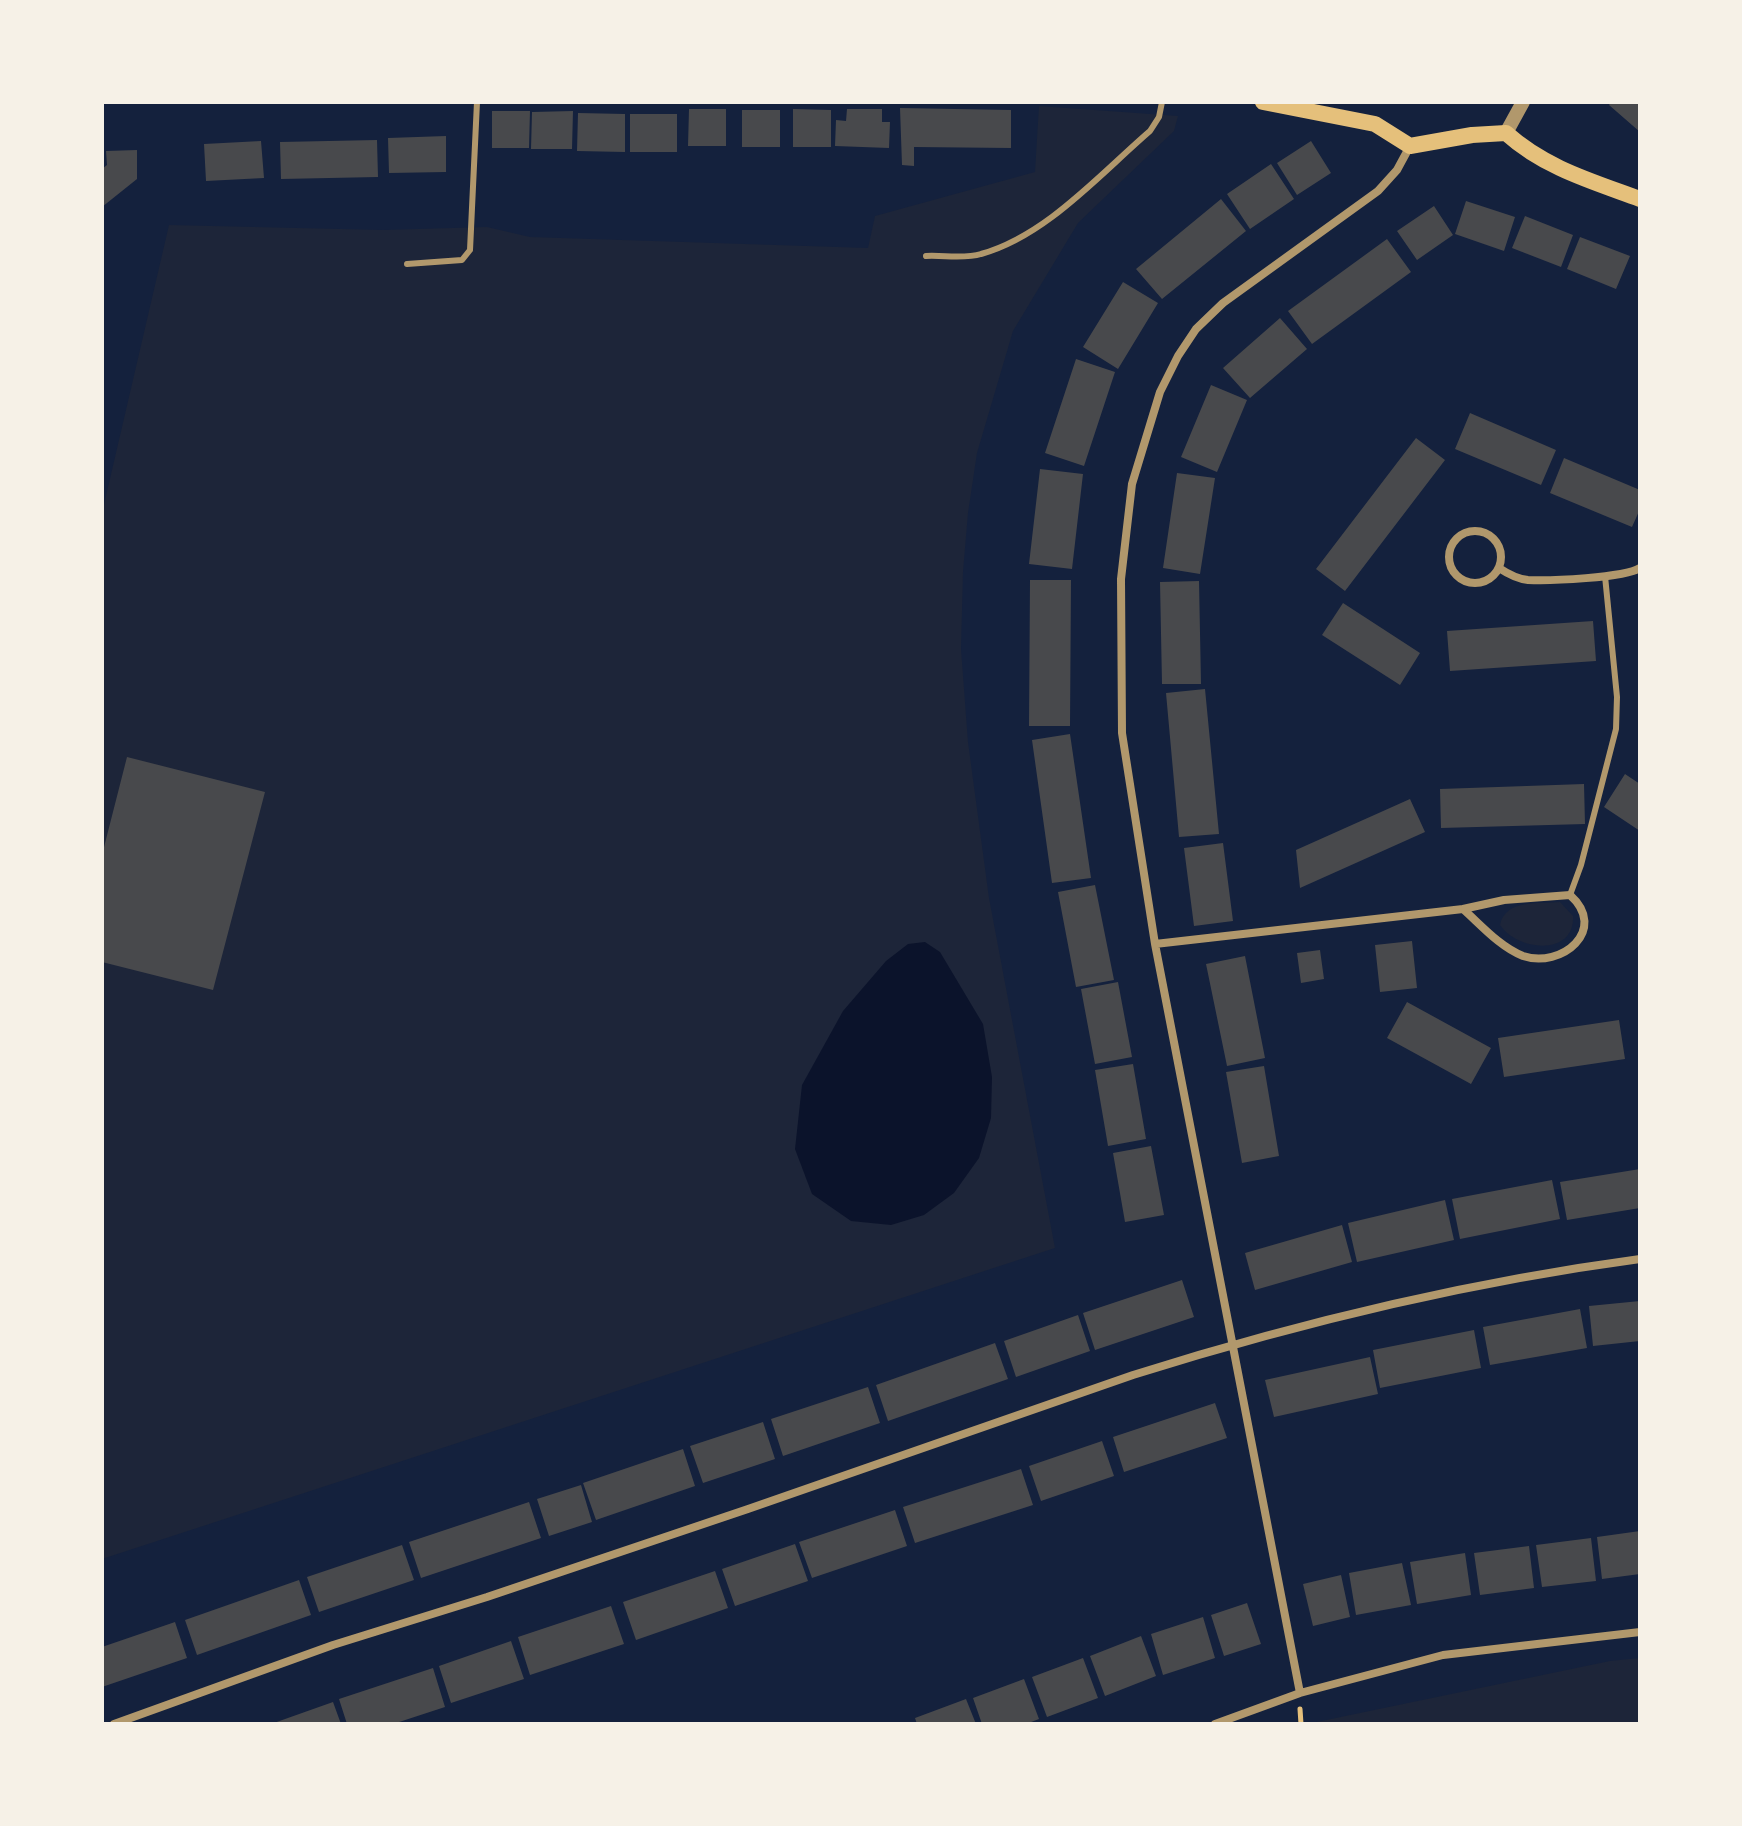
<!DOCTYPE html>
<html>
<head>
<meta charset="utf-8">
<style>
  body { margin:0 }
  #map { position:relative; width:1742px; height:1826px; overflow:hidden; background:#14213d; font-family:Karla,sans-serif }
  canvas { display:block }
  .frame { position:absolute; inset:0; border:104px solid #f6f1e7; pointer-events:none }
</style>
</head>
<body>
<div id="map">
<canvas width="1742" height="1826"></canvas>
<div class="frame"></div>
</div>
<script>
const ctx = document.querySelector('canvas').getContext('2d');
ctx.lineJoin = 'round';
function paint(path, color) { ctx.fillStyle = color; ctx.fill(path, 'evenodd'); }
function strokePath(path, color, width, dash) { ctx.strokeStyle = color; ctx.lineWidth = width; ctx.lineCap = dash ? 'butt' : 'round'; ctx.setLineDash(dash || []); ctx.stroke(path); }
paint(new Path2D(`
  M1039 106 1178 116 1174 131 1078 223 1013 331 977 453 968 513 963 572 961 649 968 742 989 898 1055 1248 102 1559V513L169 225 383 230 487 227 530 237 868 248 875 216 1035 172Z
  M1560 902 1573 916C1575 957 1517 951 1500 925 1505 899 1539 904 1560 902Z
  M1640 1658V1724H1307L1610 1661Z`), '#1d2539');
paint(new Path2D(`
  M925 942 940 952 983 1024 992 1077 991 1118 979 1158 954 1193 924 1215 891 1225 851 1221 812 1194 795 1149 802 1085 843 1011 886 961 908 944Z`), '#0b132b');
paint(new Path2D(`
  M1611 102H1640V132L1609 105Z
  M900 108 1011 110V148L914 147V166L902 165Z
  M689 109H726V146H688Z
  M793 109 831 110V147H793Z
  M847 109H882V122H890L889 148 835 146 836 120 846 121Z
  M742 110H780V147H742Z
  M492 111H530L529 148H492Z
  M573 111 572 149H531L532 112Z
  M578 113 625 114V152L577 151Z
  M630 114H677V152H630Z
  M446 136V172L389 173 388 138Z
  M377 140 378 177 281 179 280 142Z
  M261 141 264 178 206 181 204 144Z
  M1311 141 1331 173 1297 195 1277 163Z
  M137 150V179L102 207V169L107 165 106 151Z
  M1271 164 1294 199 1250 229 1227 194Z
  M1221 199 1246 231 1162 299 1136 269Z
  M1466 201 1515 217 1504 251 1455 234Z
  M1434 206 1453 235 1417 260 1397 231Z
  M1525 216 1573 235 1561 267 1512 248Z
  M1580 237 1630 256 1616 289 1567 269Z
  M1387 239 1411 272 1312 344 1288 311Z
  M1123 282 1158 303 1118 369 1083 347Z
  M1280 318 1307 349 1250 398 1223 368Z
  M1076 359 1115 372 1084 466 1045 453Z
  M1211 385 1247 400 1217 472 1181 457Z
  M1470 413 1556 450 1541 485 1455 449Z
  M1416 438 1445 460 1345 591 1316 569Z
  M1564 458 1640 490V509L1632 527 1550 493Z
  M1040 469 1083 474 1072 569 1029 564Z
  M1177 473 1215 478 1200 574 1163 568Z
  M1030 580H1071L1070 726H1029Z
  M1199 581 1201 684H1162L1160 582Z
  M1343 603 1420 653 1400 685 1322 635Z
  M1593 621 1596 661 1450 671 1447 631Z
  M1205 689 1219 834 1179 837 1166 693Z
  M1070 734 1091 878 1052 883 1032 740Z
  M127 757 265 792 213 990 102 962V855Z
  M1625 774 1640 784V831L1604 807Z
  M1584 784 1585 824 1441 828 1440 789Z
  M1410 799 1425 832 1300 888 1296 850Z
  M1223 843 1233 921 1194 926 1184 848Z
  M1095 885 1114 980 1076 987 1058 892Z
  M1412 941 1417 988 1380 992 1375 945Z
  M1320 950 1324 979 1301 983 1297 953Z
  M1245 956 1265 1058 1227 1066 1206 964Z
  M1118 982 1132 1057 1095 1064 1081 989Z
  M1407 1002 1491 1048 1471 1084 1387 1038Z
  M1619 1020 1625 1059 1504 1077 1498 1038Z
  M1133 1064 1146 1139 1108 1146 1095 1070Z
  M1264 1066 1279 1156 1242 1163 1226 1072Z
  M1151 1146 1164 1215 1125 1222 1113 1153Z
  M1640 1169V1208L1567 1220 1560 1182Z
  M1552 1180 1560 1219 1460 1239 1452 1199Z
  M1445 1200 1454 1240 1357 1262 1348 1223Z
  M1342 1225 1352 1262 1255 1290 1245 1253Z
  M1182 1280 1194 1317 1095 1350 1083 1313Z
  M1640 1301V1341L1593 1346 1589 1306Z
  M1580 1309 1587 1348 1490 1365 1483 1327Z
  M1078 1315 1090 1351 1016 1377 1004 1341Z
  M1474 1330 1481 1368 1380 1388 1373 1350Z
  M995 1343 1008 1379 888 1421 876 1385Z
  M1370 1357 1378 1394 1274 1417 1265 1380Z
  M868 1387 880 1423 783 1456 771 1419Z
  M1215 1403 1227 1438 1124 1472 1113 1437Z
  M763 1422 775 1459 703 1483 690 1446Z
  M1102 1441 1114 1476 1041 1501 1029 1466Z
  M683 1449 695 1486 596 1520 583 1483Z
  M1021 1469 1033 1505 915 1543 903 1507Z
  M581 1485 592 1522 549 1536 537 1499Z
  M529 1502 541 1538 421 1578 409 1542Z
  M895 1510 907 1546 812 1578 799 1542Z
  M1640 1531V1574L1602 1579 1597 1537Z
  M1591 1538 1596 1581 1542 1587 1536 1545Z
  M795 1544 808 1581 735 1606 722 1569Z
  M402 1545 414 1580 319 1612 307 1577Z
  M1529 1546 1534 1588 1480 1595 1474 1553Z
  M1465 1553 1471 1595 1417 1604 1410 1562Z
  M1402 1563 1411 1605 1356 1615 1349 1573Z
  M715 1571 728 1608 636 1640 623 1602Z
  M1341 1575 1350 1617 1313 1626 1303 1584Z
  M299 1580 311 1615 197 1655 185 1620Z
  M1247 1603 1261 1644 1224 1656 1211 1615Z
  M611 1606 624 1644 530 1675 518 1637Z
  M1203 1617 1215 1658 1163 1675 1151 1634Z
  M175 1622 187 1658 102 1687V1647Z
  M1141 1636 1156 1676 1105 1696 1090 1656Z
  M511 1641 524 1679 451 1703 439 1666Z
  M1083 1658 1098 1698 1047 1717 1032 1677Z
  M433 1668 445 1707 393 1724H347L339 1699Z
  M1024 1679 1039 1719 1026 1724H982L973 1698Z
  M966 1699 976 1724H917L915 1718Z
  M333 1702 341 1724H271Z`), '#48494c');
strokePath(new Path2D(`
  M1300 1709 1301 1724`), '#e5c07b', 5);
strokePath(new Path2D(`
  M926 256C943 255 965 259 981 254 1046 236 1100 174 1150 131L1159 117 1162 102
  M407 264 462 260 470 250 477 102
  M1570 895 1581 865 1616 729 1617 697 1605 576`), '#b1986c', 6);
strokePath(new Path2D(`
  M1449 557a26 26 0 1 1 52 0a26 26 0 1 1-52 0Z
  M1499 568C1508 574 1517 579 1528 580 1549 581 1624 578 1640 568
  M1570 895C1609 930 1561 969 1523 956 1500 947 1481 925 1463 909L1504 900Z
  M1155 944 1463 909
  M1300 1693 1155 944 1122 733 1121 579 1132 484 1160 392 1178 356 1196 329 1223 303 1378 191 1397 170 1410 146
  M114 1724 333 1645 487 1597 748 1509 1133 1375C1298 1323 1468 1282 1640 1259
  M1215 1724 1300 1693 1443 1655 1640 1632`), '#b1986c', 8);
strokePath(new Path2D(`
  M1506 133 1523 102`), '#b1986c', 14);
strokePath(new Path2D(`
  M1263 102 1375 124 1410 146 1472 135 1506 133C1545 168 1591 181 1640 199`), '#e5c07b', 16);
</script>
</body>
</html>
